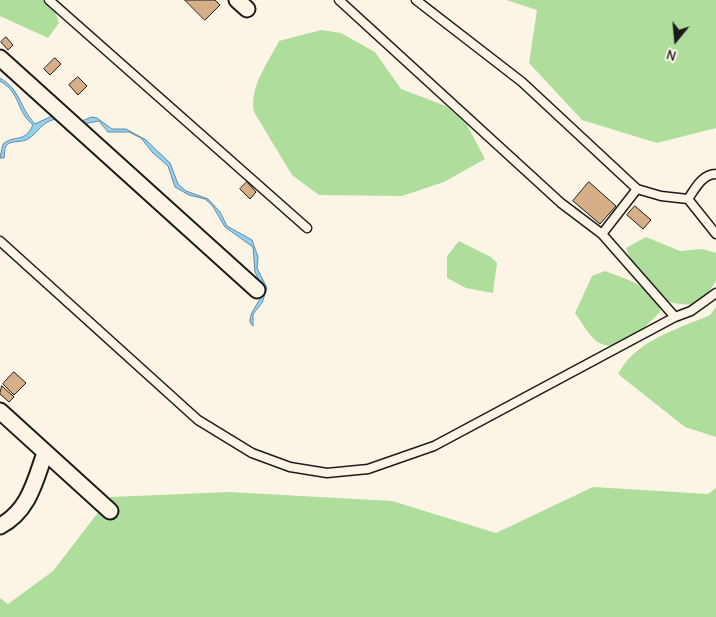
<!DOCTYPE html>
<html>
<head>
<meta charset="utf-8">
<style>
  body { margin:0 }
  #map { position:relative; width:716px; height:617px; overflow:hidden; background:#fcf5e5; font-family:"Comic Neue",sans-serif }
  canvas { display:block }
  .north { position:absolute; left:651px; top:15px; width:50px; height:50px; -webkit-text-stroke:4px #fcf5e5; paint-order:stroke; rotate:197deg; font-size:14px; font-weight:700; line-height:20px; text-align:center; color:#1c1c1c }
  .north::after { content:''; display:block; margin:auto; width:18px; height:22px; background:#1c1c1c; clip-path:polygon(50% 0,100% 100%,50% 72%,0 100%) }
</style>
</head>
<body>
<div id="map">
<canvas width="716" height="617"></canvas>
<div class="north">N</div>
</div>
<script>
const ctx = document.querySelector('canvas').getContext('2d');
ctx.lineJoin = 'round';
function paint(path, color) { ctx.fillStyle = color; ctx.fill(path, 'evenodd'); }
function strokePath(path, color, width, dash) { ctx.strokeStyle = color; ctx.lineWidth = width; ctx.lineCap = dash ? 'butt' : 'round'; ctx.setLineDash(dash || []); ctx.stroke(path); }
paint(new Path2D(`
  M0 0H51L59 23 48 38 0 16Z
  M506 0H716V128L657 143 582 120 529 63 537 10Z
  M321 30 341 33 375 52 401 89 446 106 467 125 485 159 444 182 402 196 319 195 292 175 254 112C249 87 268 63 279 41Z
  M646 237 680 251 702 249 716 253V281L699 306 673 303 663 299 641 272 633 266 626 248Z
  M459 241 491 257 497 263 493 293 466 288 447 278V256Z
  M605 271C631 281 648 284 661 311 646 326 616 361 593 338 586 331 581 321 575 313L592 276Z
  M716 307V437L685 427 618 374C636 340 676 330 710 315Z
  M593 487 708 494 716 488V617H0V598L8 604 53 571 110 497 229 492 392 501 496 533Z`), '#afdd9c');
const water = new Path2D(`
  M0 78C21 90 19 107 35 124L52 116 71 125 92 117 97 118 112 129H126L146 140 170 163 178 184 186 191 208 199 220 212 227 226 252 240 258 257 257 268 267 288 262 303 253 314V326C243 319 261 301 264 291L255 272 253 247 225 227 212 205 205 199 189 195 175 187 168 166 153 153 141 138 129 132H108L99 121 67 127 56 119C41 122 39 132 28 139 22 143 9 140 6 146 4 149 5 154 4 158H0L3 144C15 134 24 144 33 125 15 110 22 94 0 81Z`);
paint(water, '#93d1f4');
strokePath(water, '#63899e', 1);
const building = new Path2D(`
  M185 0H215L220 5 205 20Z
  M6 37 13 45 8 50 1 42Z
  M55 58 61 64 50 75 44 69Z
  M78 77 87 86 78 95 69 85Z
  M247 182 256 192 250 199 240 189Z
  M589 182 616 206 600 224 573 201Z
  M635 206 651 220 643 229 627 215Z
  M14 372 26 383 14 395 3 384Z
  M2 386 14 397 9 402 0 394Z`);
paint(building, '#d6ae87');
strokePath(building, '#1c1c1c', 1);
const service = new Path2D(`
  M49 0 307 228
  M339 0 561 203 602 234 675 317
  M416 0 522 82 637 189 661 196 688 199 716 234
  M688 199C695 189 702 174 716 174
  M602 234 637 189
  M0 241 198 420 252 453 290 467 327 473 368 469 434 446 675 317 691 311 716 293`);
const minor = new Path2D(`
  M237 0 247 9
  M0 58 257 290
  M0 411 110 511
  M0 526C29 511 35 481 45 453`);
strokePath(service, '#1c1c1c', 11);
strokePath(minor, '#1c1c1c', 19);
strokePath(service, '#fcf5e5', 8);
strokePath(minor, '#fcf5e5', 15);
</script>
</body>
</html>
